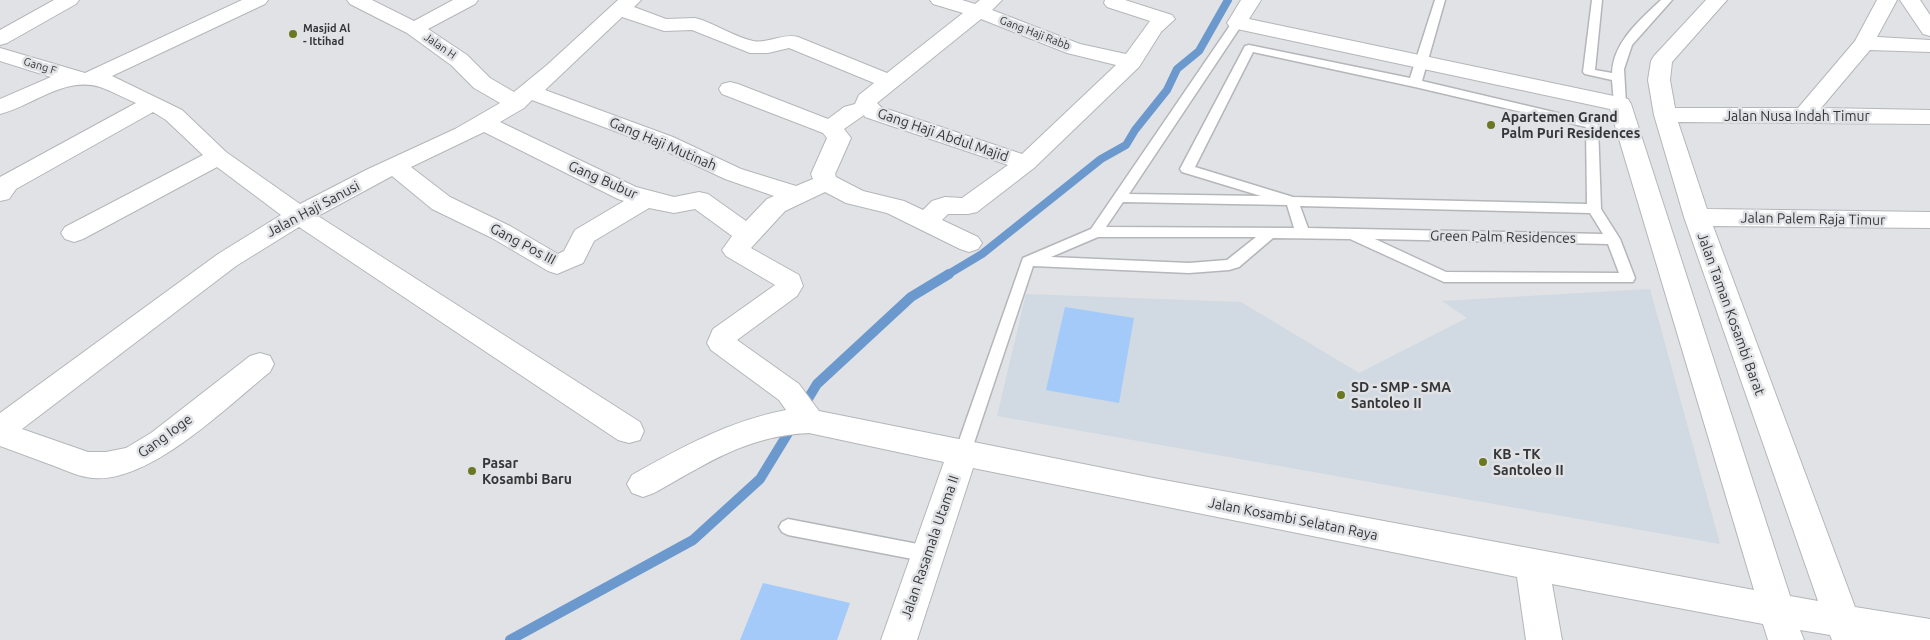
<!DOCTYPE html>
<html>
<head>
<meta charset="utf-8">
<style>
  body { margin:0 }
  canvas { display:block; background:#e0e2e5 }
</style>
</head>
<body>
<canvas width="1930" height="640"></canvas>
<script>
const ctx = document.querySelector('canvas').getContext('2d');
ctx.lineJoin = 'round';
function paint(path, color) { ctx.fillStyle = color; ctx.fill(path, 'evenodd'); }
function strokePath(path, color, width, dash) { ctx.strokeStyle = color; ctx.lineWidth = width; ctx.lineCap = dash ? 'butt' : 'round'; ctx.setLineDash(dash || []); ctx.stroke(path); }
function label(font, color, halo, rows, align = 'center') {
  ctx.font = font + ' Ubuntu,sans-serif'; ctx.lineWidth = 5; ctx.setLineDash([]); ctx.textBaseline = 'middle'; ctx.strokeStyle = halo; ctx.fillStyle = color; for (const [text, x, y, turn = 0] of rows) {
    ctx.save(); ctx.translate(x, y); ctx.rotate((+turn || 0) * Math.PI / 180); ctx.textAlign = isNaN(turn) ? turn : align; if (halo) ctx.strokeText(text, 0, 0); ctx.fillText(text, 0, 0); ctx.restore();
  }
}
paint(new Path2D(`
  M1650 289 1720 544 997 416 1026 294 1241 302 1359 373 1467 318 1442 301Z`), '#d1d9e2');
paint(new Path2D(`
  M1065 307 1134 318 1119 403 1046 390Z
  M763 583 850 603 837 640H740Z`), '#a3caf9');
strokePath(new Path2D(`
  M947 275 982 254 1101 159 1126 145 1135 130 1167 90 1177 69 1199 51 1228 0`), '#6b99ce', 8);
strokePath(new Path2D(`
  M803 407 817 384 911 297 949 274
  M510 640 693 540 760 479 793 425`), '#6b99ce', 10);
const lane = new Path2D(`
  M1435 0H1445L1422 81 1596 122 1598 125 1601 209 1620 239 1635 278 1633 282H1444L1350 239 1273 238 1239 267 1229 270 1189 273 1033 266 970 455 968 460 962 462 956 460 954 455 1023 258 1091 229 1233 21H1241L1243 23 1129 194 1261 196 1182 172 1180 169 1245 46 1249 45 1410 78ZM1253 52 1415 87 1586 127 1587 204 1293 197 1195 167ZM1123 202 1287 205 1294 228 1106 227ZM1300 206 1590 213 1603 234 1308 228ZM1098 237H1256L1227 260 1189 263 1051 257ZM1375 239 1608 244 1619 273 1446 272Z
  M1592 0H1602L1595 70 1612 73C1613 42 1640 20 1661 0H1672L1632 45 1624 69 1626 104 1624 107 1620 108 1614 104 1612 80 1585 74 1583 72Z
  M788 519 928 546 934 548 937 554 934 560 928 562 788 535 782 532 779 527 782 522Z`);
const street = new Path2D(`
  M54 0H79L76 4 7 43 0 45V30Z
  M242 0H268L265 4 112 76 182 110 226 152 300 204 366 170 455 129 500 103 474 88 451 65 407 33 350 4 347 0H372L414 21 453 0H478L475 4 428 29 467 55 490 78 514 92 547 65 618 0H641L634 7 666 19 695 18 702 20C718 26 736 37 753 41 768 44 783 33 798 37L887 73 963 13 933 4 930 0H962L975 4 980 0H1002L992 10 1080 44 1126 54 1150 21 1107 7 1104 3 1105 0H1125L1172 15 1175 19 1161 32 1139 67 1034 168 977 212 968 214H948L942 220 978 237 982 243 978 249 969 252 960 249 887 213 846 203 825 192 785 211 751 248 799 275 803 286 797 296 737 340 799 384 819 411 1153 478 1754 590 1610 109 1237 29 1230 27 1227 23 1241 0H1261L1249 19 1628 99 1631 104 1790 596 1818 601 1684 217 1654 115 1648 80 1651 61 1654 56 1706 0H1727L1672 62 1670 80 1675 108H1798L1855 41 1877 0H1897L1877 37 1930 40V52L1870 50 1821 108 1930 110V124L1678 122 1707 209 1930 212V228L1713 226 1855 607 1930 619V640H1832L1830 635 1800 630 1804 640H1768L1763 624 1552 584 1562 640H1526L1517 577 973 468 917 640H881L944 462 809 433C746 436 708 463 654 493L643 497 632 493 627 484 632 475C682 447 729 421 786 410L779 400 711 350 707 343 713 329 775 285 726 256 722 250 732 236 695 209 674 213 649 208 594 241 583 263 557 274 548 271 492 238 432 209 392 176 318 216 640 422 644 431 640 440 629 443 618 440 299 227 236 266 22 429 88 452H106L126 448 151 433 250 356 260 353 270 356 274 364 270 372C227 406 144 490 86 477 76 475 67 471 57 467 38 460 19 453 0 446V413L218 254 281 215 217 167 83 239 74 242 65 239 61 233 65 227 203 155 166 120 153 112 16 189 9 199 0 201V177L136 103C124 98 112 91 100 87 64 76 33 106 0 114V99L51 77 0 61V48L85 73ZM622 17 664 31 692 30 750 53H768L789 48 874 83 859 95 855 104 844 107 828 119 738 84 730 82 722 84 719 89 722 94 823 133 827 138 811 174 813 179 796 186 741 169 673 137 545 90ZM981 19 1067 53 1116 65 1022 154 881 107 877 103ZM532 100 657 147 725 179 774 196 767 199 746 221 708 194 699 192 674 197 636 187 500 122 524 108ZM864 115 865 117 1008 165 962 198 945 197 932 201 923 210 904 201 863 191 836 177 835 174 851 138 844 129ZM484 132 618 199 624 201 575 230 564 251 558 254 510 226 450 197 411 167Z
  M1900 0H1920L1930 15V36L1923 34Z`);
strokePath(lane, '#b4b6b9', 3);
strokePath(street, '#b4b6b9', 2);
paint(lane, '#fff');
paint(street, '#fff');
for (const [x, y, r, color] of [
  [293,34,5,"#6b7723"],
  [1491,125,5,"#6b7723"],
  [1341,395,5,"#6b7723"],
  [1483,462,5,"#6b7723"],
  [472,471,5,"#6b7723"]
]) { const dot = new Path2D(); dot.arc(x, y, r, 0, 2 * Math.PI); ctx.fillStyle = color; ctx.fill(dot); strokePath(dot, '#e0e2e5', 2); }
label('bold 11px', '#353637', '#e0e2e5', [
  ["Masjid Al",303,28],
  ["- Ittihad",303,41]
], 'left');
label('11px', '#353637', '#e0e2e5', [
  ["Gang Haji Rabb",1035,33,21],
  ["Jalan H",440,46,35],
  ["Gang F",40,66,17]
]);
label('14px', '#353637', '#e0e2e5', [
  ["Jalan Nusa Indah Timur",1797,116],
  ["Gang Haji Abdul Majid",943,135,19],
  ["Gang Haji Mutinah",663,144,23],
  ["Gang Bubur",603,180,24],
  ["Jalan Haji Sanusi",313,209,-28],
  ["Jalan Palem Raja Timur",1813,219,1],
  ["Green Palm Residences",1503,237,1],
  ["Gang Pos III",523,244,28],
  ["Jalan Taman Kosambi Barat",1731,314,70],
  ["Gang Ioge",165,436,-36],
  ["Jalan Kosambi Selatan Raya",1293,519,11],
  ["Jalan Rasamala Utama II",930,547,-71]
]);
label('bold 14px', '#353637', '#e0e2e5', [
  ["Apartemen Grand",1501,117],
  ["Palm Puri Residences",1501,133],
  ["SD - SMP - SMA",1351,387],
  ["Santoleo II",1351,403],
  ["KB - TK",1493,454],
  ["Santoleo II",1493,470],
  ["Pasar",482,463],
  ["Kosambi Baru",482,479]
], 'left');
</script>
</body>
</html>
